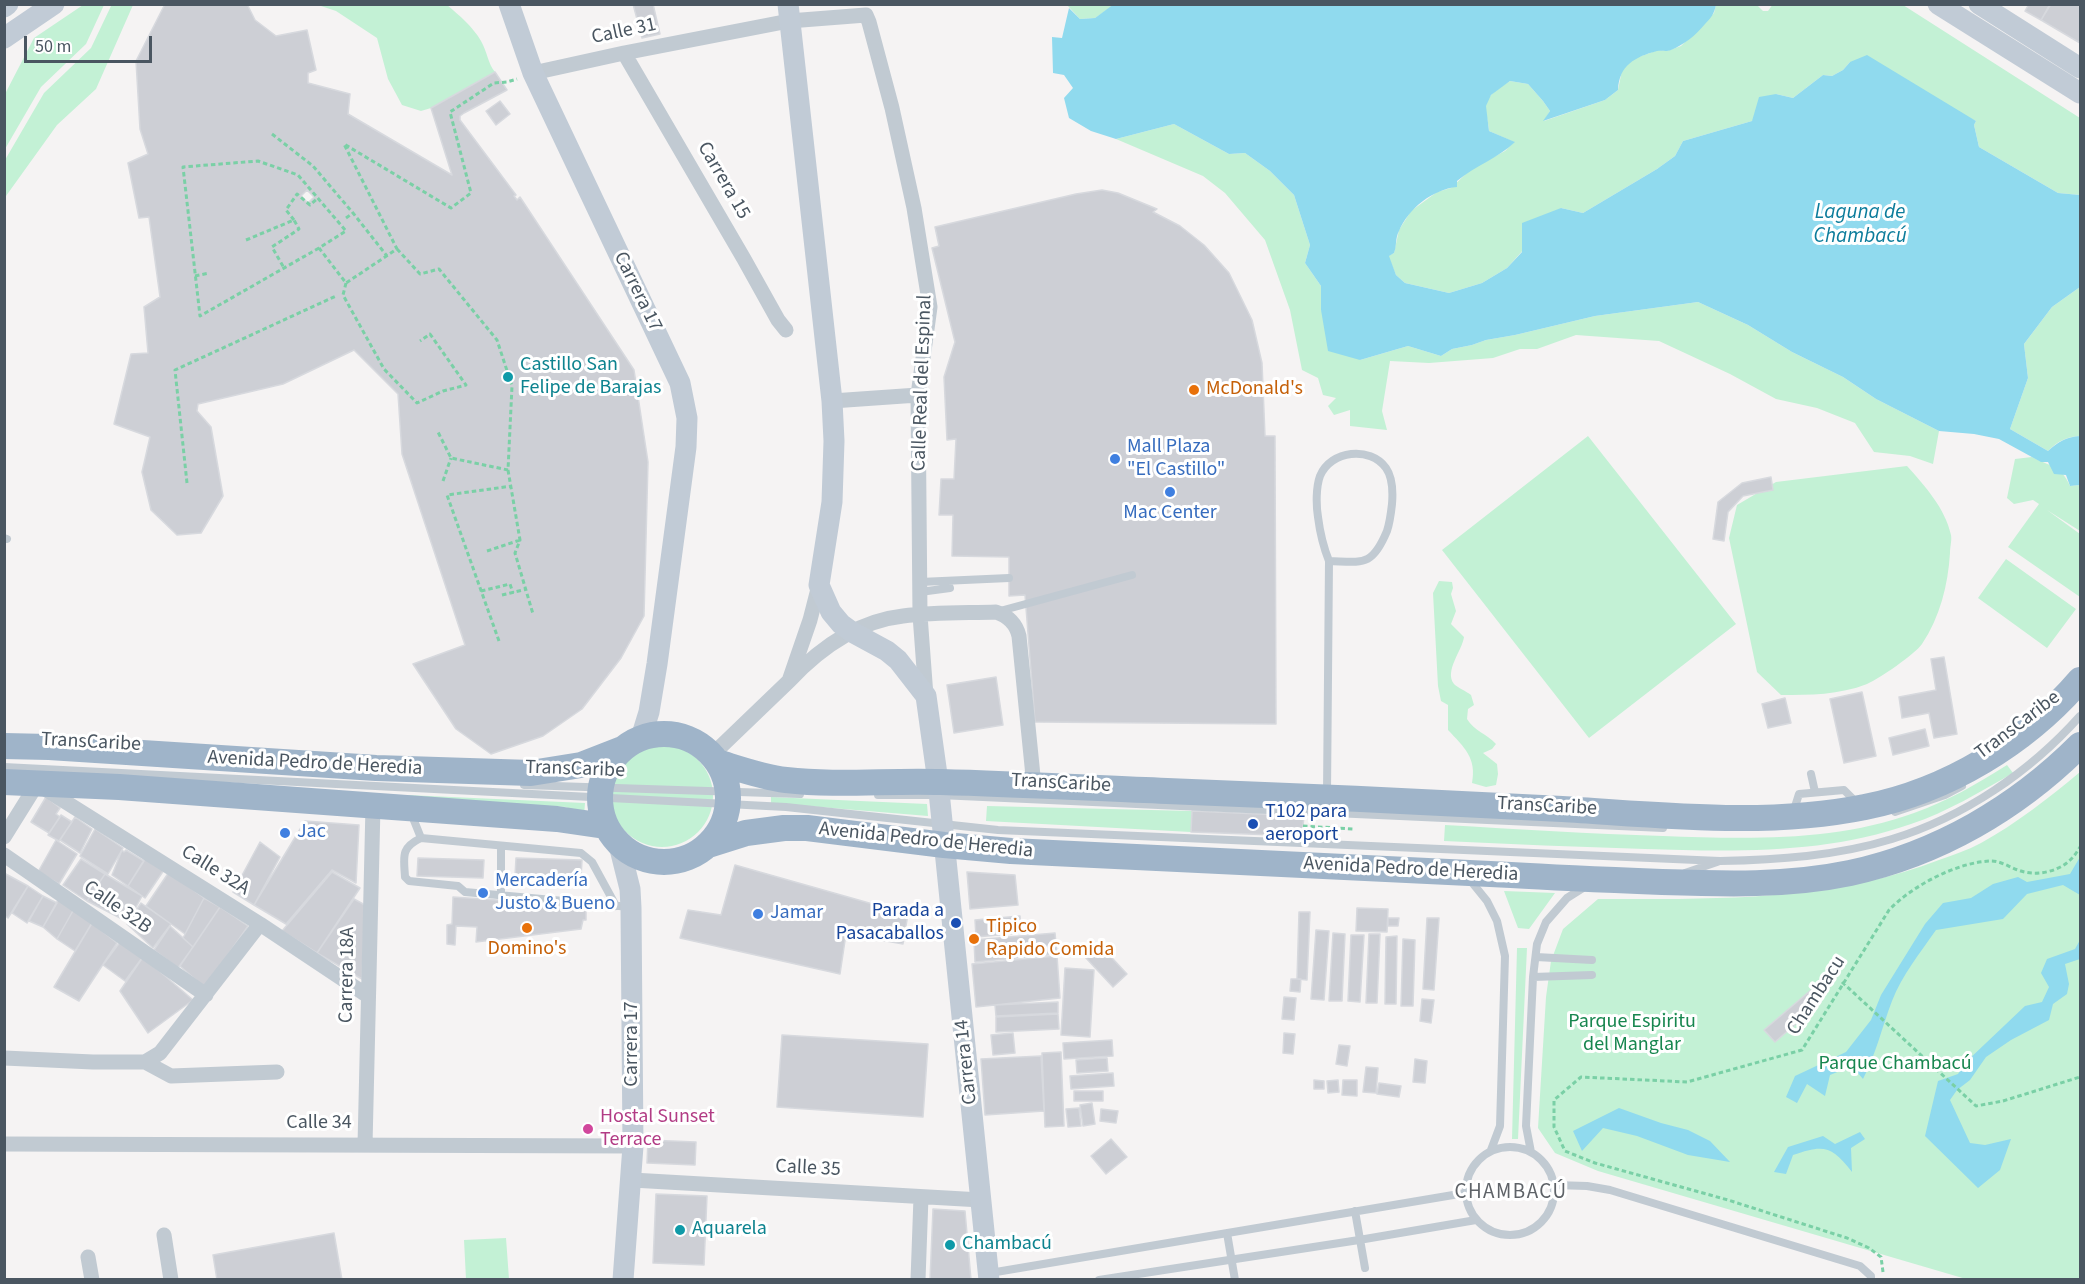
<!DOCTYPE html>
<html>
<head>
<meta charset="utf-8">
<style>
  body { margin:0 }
  #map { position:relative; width:2085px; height:1284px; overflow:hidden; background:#f5f3f3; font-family:"Source Sans 3",sans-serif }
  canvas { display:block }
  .frame { position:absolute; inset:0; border:6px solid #4a5661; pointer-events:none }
  .scale { position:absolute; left:24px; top:36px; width:128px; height:27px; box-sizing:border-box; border:3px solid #4a5661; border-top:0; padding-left:8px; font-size:18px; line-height:21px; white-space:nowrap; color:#4a5661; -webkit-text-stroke:4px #fff; paint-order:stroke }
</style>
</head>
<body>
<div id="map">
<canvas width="2085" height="1284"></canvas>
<div class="frame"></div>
<div class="scale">50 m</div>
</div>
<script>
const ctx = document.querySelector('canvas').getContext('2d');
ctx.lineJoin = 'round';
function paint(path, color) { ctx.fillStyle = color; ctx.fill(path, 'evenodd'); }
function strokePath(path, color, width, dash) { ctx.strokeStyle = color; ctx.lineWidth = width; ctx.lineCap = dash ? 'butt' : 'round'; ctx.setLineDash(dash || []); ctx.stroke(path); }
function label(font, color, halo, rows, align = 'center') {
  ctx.font = font + ' "Source Sans 3",sans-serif'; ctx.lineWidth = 6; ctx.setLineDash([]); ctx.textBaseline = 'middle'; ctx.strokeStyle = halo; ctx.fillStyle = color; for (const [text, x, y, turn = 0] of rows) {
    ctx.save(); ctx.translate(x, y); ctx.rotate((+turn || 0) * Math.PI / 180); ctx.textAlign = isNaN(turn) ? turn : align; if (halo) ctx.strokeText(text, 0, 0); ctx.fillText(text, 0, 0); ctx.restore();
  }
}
paint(new Path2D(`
  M112 4 133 5 96 89 57 125 6 196 5 160 44 93 91 48Z
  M1773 4 1903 5 2080 118V195L2058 193 1979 147 1974 125 1976 121 1850 62 1843 70 1832 76 1823 75 1793 98 1776 94 1752 121 1683 141 1675 156 1657 169 1583 213 1561 208 1507 268 1482 283 1449 293 1405 283 1396 275 1388 256 1394 253 1399 230 1411 211 1437 192 1451 188 1471 169 1505 151 1514 142 1489 131C1489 124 1485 113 1486 106 1487 94 1501 87 1510 81L1528 84 1543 101 1550 111 1544 121 1605 100 1618 90 1622 70 1633 59 1658 50 1667 51 1681 46 1714 13 1716 5H1757L1763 11H1768Z
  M83 5H104L86 44 41 87 5 149V94L34 38Z
  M318 5H447C459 15 473 27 481 41 487 51 488 64 495 72L431 108 421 111 402 105 388 79 377 38 336 11Z
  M1067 5H1114L1095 18 1080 19Z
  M1174 124 1229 154 1245 153 1270 171 1294 195 1310 245 1305 263 1321 286V310L1360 360 1408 346 1441 356 1452 349 1472 345 1486 340 1515 335 1595 316 1698 302 1748 325 1792 352 1843 377 1876 399 1939 431 1933 464 1910 456 1874 452 1855 423 1817 408 1776 399 1730 374 1659 341 1576 335 1537 349H1520L1493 358 1429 363 1390 361 1382 411 1387 430 1350 426V410L1334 415 1328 406 1336 398 1323 395 1318 378 1302 370 1290 310 1265 240 1225 193 1203 176 1116 139Z
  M2080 287V436C2066 437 2058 441 2048 451L2010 429 2028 378 2024 344 2052 307Z
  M1588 436 1736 624 1589 738 1442 550Z
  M2032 457C2049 466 2062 466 2070 486L2080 485V531L2047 510 2080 534V597L2008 547 2039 504 2033 500 2014 504 2007 498 2015 459Z
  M1907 466C1925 486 1945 508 1951 535 1952 540 1950 547 1950 553 1948 585 1940 617 1922 644 1915 654 1879 679 1867 684 1839 695 1810 695 1781 695L1757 672 1729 538 1737 505 1776 482Z
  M2006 559 2076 609 2047 648 1978 598Z
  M1439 581 1452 582 1453 588 1451 594 1456 611 1451 624 1464 637C1462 651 1444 671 1454 684 1458 688 1466 691 1471 695L1474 705 1468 709 1467 719C1474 731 1487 734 1496 744L1492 749 1483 753 1497 764 1498 774 1496 785 1486 787 1472 783C1477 758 1464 747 1448 730V705L1441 701 1438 686 1433 593Z
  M611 796a51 51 0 1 1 102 0a51 51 0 1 1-102 0Z
  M2007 765 2013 773C1980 792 1947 812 1911 824 1826 854 1734 852 1645 849 1578 847 1511 844 1444 841L1445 825C1518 829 1590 834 1663 836 1746 839 1835 842 1914 813 1948 801 1977 784 2007 765Z
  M2080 772V1279H1966L1598 1171 1555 1153 1538 1128 1546 997 1551 961 1563 929 1598 899C1713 899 1830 902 1939 860 1953 855 1968 850 1981 843 2017 823 2049 798 2080 772Z
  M407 795 585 803 584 816 566 807 418 800Z
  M771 797 927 804 928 816 771 803Z
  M987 806 1192 811 1191 832 986 821Z
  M1504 891 1555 893 1529 929 1518 928Z
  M1517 948H1527L1518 1139H1512Z
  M506 1238 509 1279H466L464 1240Z`), '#c3f1d5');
paint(new Path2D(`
  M1114 4 1716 5C1714 14 1711 18 1705 24 1695 36 1685 44 1671 50 1666 52 1662 50 1657 51 1635 57 1619 65 1618 90L1605 100 1543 121 1550 111 1543 101 1528 84 1510 81 1491 95 1486 106 1489 131 1515 142C1498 158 1475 166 1457 181V187C1433 189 1408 209 1399 231 1395 238 1397 246 1394 253L1389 256 1396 275 1405 283 1449 293 1482 283 1507 268 1522 252V223L1561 208 1583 213 1657 169 1675 156 1683 141 1752 121 1759 97 1776 94 1793 98 1823 75 1832 76 1843 70 1850 62 1867 55 1976 121 1974 125 1979 147 2058 193 2080 195V287L2052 307 2024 344 2028 378 2010 429 2048 451C2058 442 2066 437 2080 436V485L2070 486 2066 475 2054 474 2048 462H2041L1999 439 1974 434 1939 431 1876 399 1843 377 1792 352 1748 325 1698 302 1595 316 1515 335 1486 340 1472 345 1452 349 1441 356 1408 346 1360 360 1328 351 1321 310V286L1305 263 1310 245 1294 195 1270 171 1245 153 1229 154 1174 124 1116 139 1091 131 1069 118 1064 98 1073 88 1064 75 1053 73 1052 37 1062 38 1069 8 1080 19 1095 18Z
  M2080 857V895L2063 885 2027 894 2003 919 1936 930C1920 953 1902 975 1892 1001 1882 1027 1876 1054 1863 1079L1852 1066 1830 1075 1825 1096 1807 1084 1797 1103 1786 1097 1795 1076 1846 1052 1871 1020 1881 995 1925 924 1943 903 1971 898 1993 884 2018 877 2027 882 2070 874Z
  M2080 940V959L2065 964 2069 984 2067 994 2053 1004 2049 1020 2011 1040 1986 1057 1970 1080 1957 1090 1950 1100 1970 1143 1985 1145 2011 1139 2000 1170 1978 1188 1925 1136 1938 1081 1958 1074 1966 1062 2025 1006 2042 1002 2049 987 2041 973 2047 959 2075 949Z
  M1619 1108 1661 1123 1688 1130 1710 1141 1730 1162 1688 1155 1637 1136 1603 1128 1582 1151 1573 1131Z
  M1860 1132 1865 1139 1851 1148 1852 1172C1832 1146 1824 1144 1793 1155L1786 1174 1774 1172 1788 1147 1823 1136 1835 1144Z`), '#90daee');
const building = new Path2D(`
  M165 4H247L255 20 276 36 307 30 316 70 308 73V83L350 94 348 114 452 175 431 108 495 72 507 90 464 113 460 116V120L516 195 514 196 517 200 520 197 634 370 648 462 644 616 621 658 582 709 543 736 491 754 456 729 413 664 465 645 402 454 398 394 354 350 283 384 198 404 197 411 211 427 223 496 201 533 177 535 151 510 142 472 150 437 114 424 131 354 148 353 144 307 160 297 149 217 139 218 128 163 148 154 140 129 136 61Z
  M633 4H653L660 34 642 38Z
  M2029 4H2050L2041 20 2025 11Z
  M2051 4H2080V43L2041 20Z
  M500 101 510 114 496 125 486 111Z
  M307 190 314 197 308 203 301 196Z
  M1102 190 1118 193 1157 209 1153 212 1180 226 1204 245 1229 273 1252 320 1262 363 1265 436H1275L1276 724 1035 722 1025 595 1009 596V557L952 556 953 515H939L941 479H954L956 439 947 440 944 377 955 342 932 248 939 246 935 227 1076 194Z
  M1771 477 1773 490 1743 496 1728 512 1724 541 1713 539 1718 502 1742 483Z
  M1944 657 1957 734 1934 738 1929 713 1902 718 1899 697 1936 690 1931 659Z
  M996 677 1003 725 954 733 947 685Z
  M1862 692 1876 756 1844 763 1830 699Z
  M1785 698 1791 723 1768 728 1762 704Z
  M1925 729 1929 746 1893 755 1889 738Z
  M46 797 60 808 56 814 60 817 49 833 31 822Z
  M1192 811 1304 816 1302 836 1191 832Z
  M61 815 72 822 59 841 48 835Z
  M75 817 92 829 80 853 60 840Z
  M305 821 359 825 356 883 332 870 286 924 254 905Z
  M95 829 123 848 108 874 80 856Z
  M56 840 77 854 59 884 38 872Z
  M260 842 280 857 254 905 233 892Z
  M122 850 124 852 126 850 144 861 128 886 112 875Z
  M146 857 164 870 145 898 128 886Z
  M418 858 484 860 483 878 417 876Z
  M516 858 582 860 581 878 515 876Z
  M81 859 105 874 87 901 63 885Z
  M735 865 908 914 903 944 846 934 840 974 680 938 688 910 721 915Z
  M169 872 204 898 185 934 146 906Z
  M332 872 360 888 317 953 282 931Z
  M967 872 1015 875 1018 905 970 909Z
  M4 873 28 886 8 918 4 915Z
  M105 874 142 896 128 922 87 901Z
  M28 886 43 896 27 923 12 913Z
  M43 896 57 903 43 927 29 921Z
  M453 897 586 906V920H583L581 929 476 942 477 927 456 926 455 945 447 944V925L452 924Z
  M59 898 74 909 57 939 43 927Z
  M204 898 220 907 193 947 183 938Z
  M354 899 365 905 362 979 317 953Z
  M141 903 171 924 153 948 127 924Z
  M220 907 248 926 205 988 180 966Z
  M1357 908 1388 909 1387 932 1356 931Z
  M74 909 92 923 75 951 57 939Z
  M1299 912H1310L1307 980 1297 979Z
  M1020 916 1021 933 976 937 975 920Z
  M1388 918H1399L1398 926H1388Z
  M1427 918H1439L1434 990 1423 989Z
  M92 923 117 943 79 1001 54 987Z
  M170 926 193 947 178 968 154 950Z
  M1316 930 1329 931 1324 1000 1311 999Z
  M1055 933 1057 954 975 962 974 940Z
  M1333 933 1345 934 1342 1001H1329Z
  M1369 934H1380L1377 1003H1366Z
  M1351 935H1364L1360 1002 1348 1001Z
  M1397 936 1396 1004H1385L1386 937Z
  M1403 939 1415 940 1413 1006H1401Z
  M120 942 142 958 125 981 103 965Z
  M1099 944 1127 974 1113 987 1085 957Z
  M1057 956 1060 998 976 1007 972 964Z
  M143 957 193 1000 148 1033 120 991Z
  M1065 968 1094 970 1090 1037 1061 1035Z
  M1291 979H1301L1300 992 1290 991Z
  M1811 990 1821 1002 1775 1042 1764 1030Z
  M1284 997 1296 998 1294 1020 1282 1019Z
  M1422 999 1434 1000 1431 1023 1420 1021Z
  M1058 1002V1013L996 1016 995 1005Z
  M1058 1014 1059 1029 996 1032V1017Z
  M1013 1033 1015 1053 993 1055 991 1035Z
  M1284 1033 1295 1034 1293 1054 1283 1053Z
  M782 1035 928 1044 923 1117 777 1107Z
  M1112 1040 1113 1056 1064 1059 1063 1043Z
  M1339 1045 1350 1046 1347 1066 1336 1064Z
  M1061 1052 1064 1126 1045 1127 1042 1053Z
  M1041 1056 1044 1111 985 1115 981 1059Z
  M1107 1058 1108 1071 1077 1073 1076 1060Z
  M1415 1059 1427 1061 1425 1083 1413 1082Z
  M1366 1067 1378 1068 1376 1093 1363 1092Z
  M1113 1073 1114 1086 1071 1089 1070 1076Z
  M1314 1080 1324 1081V1089H1314Z
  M1338 1080 1339 1092 1328 1093 1327 1081Z
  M1343 1080H1357V1096L1342 1095Z
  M1379 1083 1401 1086 1399 1097 1377 1094Z
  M1074 1091H1103V1101H1074Z
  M1092 1103 1095 1124 1083 1126 1080 1105Z
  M1079 1108 1081 1126 1068 1127 1066 1109Z
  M1101 1109 1118 1111 1116 1123 1100 1121Z
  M1111 1139 1127 1157 1106 1174 1091 1156Z
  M648 1140 696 1142 695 1165 647 1163Z
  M656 1194 707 1196 704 1265 653 1263Z
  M933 1209 965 1211 971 1280H930Z
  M334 1233 342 1280H217L213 1255Z`);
paint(building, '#cdcfd5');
strokePath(building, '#d7d9de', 1.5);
strokePath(new Path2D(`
  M272 134 313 166 353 213
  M346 218 353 213 387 256
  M294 220 286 210 297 194 310 205 318 198
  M246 240 294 220 299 229 272 247 284 268
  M319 248 200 316 183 167 258 161 298 175 346 231 319 248 346 283 397 249 344 144 451 208 471 193 450 112 494 83 507 82 517 79
  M397 249 420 274 439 269 497 340 512 386 508 470 451 458 438 432
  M195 276 209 273
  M346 283 343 295 384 369 417 403 443 391 466 385 430 334 420 341
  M508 470 520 540 515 553 533 614
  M443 481 451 458
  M187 483 175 370 336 296
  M487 551 520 540
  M481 591 510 584 513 593
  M502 595 527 589
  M499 641 447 495 512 486
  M1303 826 1354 829
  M1842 982 1976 1106 2003 1101 2080 1077
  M1883 1272 1881 1257 1869 1248 1847 1238 1728 1200 1595 1163 1565 1151 1554 1127V1100L1581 1077 1687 1082 1802 1050 1889 910C1912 886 1957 862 1991 861 2002 861 2010 868 2021 871 2036 876 2057 872 2069 861 2073 858 2077 852 2080 847`), '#7ad0a6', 3, [4.5, 3]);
strokePath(new Path2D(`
  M4 538 7 539
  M920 582 1009 578
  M920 592 950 588
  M1000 611 1132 575
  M4 767 786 807 998 830 1720 861C1777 860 1837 856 1892 839 1964 817 2030 772 2080 716
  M1811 774 1815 792
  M524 785 800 794
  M1327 793 1329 561C1323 546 1320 533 1318 517 1316 505 1316 487 1320 476 1331 450 1370 446 1386 468 1393 478 1393 492 1392 504 1391 513 1390 522 1387 531 1372 567 1363 562 1329 561
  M878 795H939L1663 828
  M1895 812 1945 795 1962 786
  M411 813 421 838
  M1793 813 1799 794 1844 790 1857 803
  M1685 873 1717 862
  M1470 880 1487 901 1497 921 1505 956 1500 1126 1491 1150
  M501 896V846
  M616 906 592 862 581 853 421 838C400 848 404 857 405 877L409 881 458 886 465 892 630 907
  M1536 957 1592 960
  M1533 977 1592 975
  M1466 1191a44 44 0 1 1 88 0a44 44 0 1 1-88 0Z
  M1531 1152 1526 1126 1533 977 1537 944 1546 922 1567 898 1586 886
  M1554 1185 1587 1186 1610 1190 1860 1266 1871 1276V1280
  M1355 1211 1365 1268
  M1227 1233 1235 1280
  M990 1273 1465 1193
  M1099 1280 1359 1240 1476 1220`), '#c1cad2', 8);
strokePath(new Path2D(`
  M624 53 744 259 778 320 786 330
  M533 73 624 53 789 21 866 15 869 22 892 108 914 208 930 307 918 395 920 615 926 696
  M832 401 918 395
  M789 681C819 649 858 621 903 616 933 612 965 613 996 612 1008 616 1016 623 1019 636L1034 786
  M712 755 789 681 810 620 819 585
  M4 837 37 784 260 924 368 996
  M4 855 206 995
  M4 1058 93 1062H145L160 1053 260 924
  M145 1062 171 1076 277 1072
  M4 1144 633 1146
  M365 1145 373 806
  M632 1180 981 1200
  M164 1235 171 1280
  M88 1257 92 1280
  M918 1280 921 1197`), '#c1cad2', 15);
strokePath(new Path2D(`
  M509 4 533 73 680 383 687 418 686 447 657 664 649 712 641 738
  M788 4 832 401 834 441 832 502 819 585 831 612 841 624 852 632 887 651 898 660 926 696 938 782 989 1280
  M1938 4 2080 93
  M1979 4 2080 68
  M4 7 8 4
  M4 38 54 4
  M619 845 630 889 631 908 633 1146 623 1280`), '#c1cbd6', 21);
strokePath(new Path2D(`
  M600 798a64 64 0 1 1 128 0a64 64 0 1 1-128 0Z
  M4 746 49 747 376 768 531 773 581 765 622 749
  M717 762C740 769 762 777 786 780 837 786 890 780 941 782 1016 784 1092 788 1167 791 1299 796 1430 802 1562 809 1662 815 1767 827 1865 807 1947 791 2026 743 2080 680
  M4 782 119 787 557 819 605 826
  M708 845 746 833 784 828H807L944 845 1011 851C1178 860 1345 867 1511 875 1562 878 1612 880 1662 882 1724 884 1788 886 1850 873 1938 854 2017 808 2080 745`), '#9fb4c9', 26);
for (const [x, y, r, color] of [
  [508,377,6,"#0f9aa8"],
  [1194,390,6,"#e8710a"],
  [1115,459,6,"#3f7fe0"],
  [1170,492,6,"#3f7fe0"],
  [1253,824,6,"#1a4fb4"],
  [285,833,6,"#3f7fe0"],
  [483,893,6,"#3f7fe0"],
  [758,914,6,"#3f7fe0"],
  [956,923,6,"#1a4fb4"],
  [527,928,6,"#e8710a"],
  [974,939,6,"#e8710a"],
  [588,1129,6,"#d1479c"],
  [680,1230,6,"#0f9aa8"],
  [950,1245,6,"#0f9aa8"]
]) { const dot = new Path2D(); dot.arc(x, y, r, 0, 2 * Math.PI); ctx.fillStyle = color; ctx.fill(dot); strokePath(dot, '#fff', 2); }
label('20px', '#4a5661', '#fff', [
  ["Calle 31",624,32,-12],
  ["Carrera 15",723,181,60],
  ["Carrera 17",637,292,64],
  ["Calle Real del Espinal",923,383,-88],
  ["TransCaribe",2018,726,-37],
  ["TransCaribe",91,743,3],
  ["Avenida Pedro de Heredia",315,764,3],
  ["TransCaribe",575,770,2],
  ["TransCaribe",1061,784,3],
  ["TransCaribe",1547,807,3],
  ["Avenida Pedro de Heredia",926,841,6],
  ["Avenida Pedro de Heredia",1411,870,3],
  ["Calle 32A",215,871,32],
  ["Calle 32B",117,908,35],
  ["Carrera 18A",348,975,-89],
  ["Chambacu",1817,996,-57],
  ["Carrera 17",633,1044,-90],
  ["Carrera 14",967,1062,-96],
  ["Calle 34",319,1124],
  ["Calle 35",808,1169,3]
]);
label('20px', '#0d838f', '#fff', [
  ["Castillo San",520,366],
  ["Felipe de Barajas",520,389],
  ["Aquarela",692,1230],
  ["Chambacú",962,1245]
], 'left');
label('20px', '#c56008', '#fff', [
  ["McDonald's",1206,390],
  ["Tipico",986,928],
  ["Rapido Comida",986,951],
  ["Domino's",527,950,"center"]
], 'left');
label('20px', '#366cbe', '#fff', [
  ["Mall Plaza",1127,448],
  ["\"El Castillo\"",1127,471],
  ["Mac Center",1170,514,"center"],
  ["Jac",297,833],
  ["Mercadería",495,882],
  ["Justo & Bueno",495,905],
  ["Jamar",770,914]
], 'left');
label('20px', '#164399', '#fff', [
  ["T102 para",1265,813],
  ["aeroport",1265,836],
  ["Parada a",944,912,"right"],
  ["Pasacaballos",944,935,"right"]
], 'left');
label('20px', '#17864f', '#fff', [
  ["Parque Espiritu",1632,1023],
  ["del Manglar",1632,1046],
  ["Parque Chambacú",1895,1065]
]);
label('20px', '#b23c85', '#fff', [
  ["Hostal Sunset",600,1118],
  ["Terrace",600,1141]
], 'left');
label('italic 21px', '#0c7c9b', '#fff', [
  ["Laguna de",1860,213],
  ["Chambacú",1860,237]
]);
ctx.letterSpacing = '1.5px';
label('21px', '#5f6368', '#fff', [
  ["CHAMBACÚ",1511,1193]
]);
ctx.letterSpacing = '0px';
</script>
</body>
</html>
